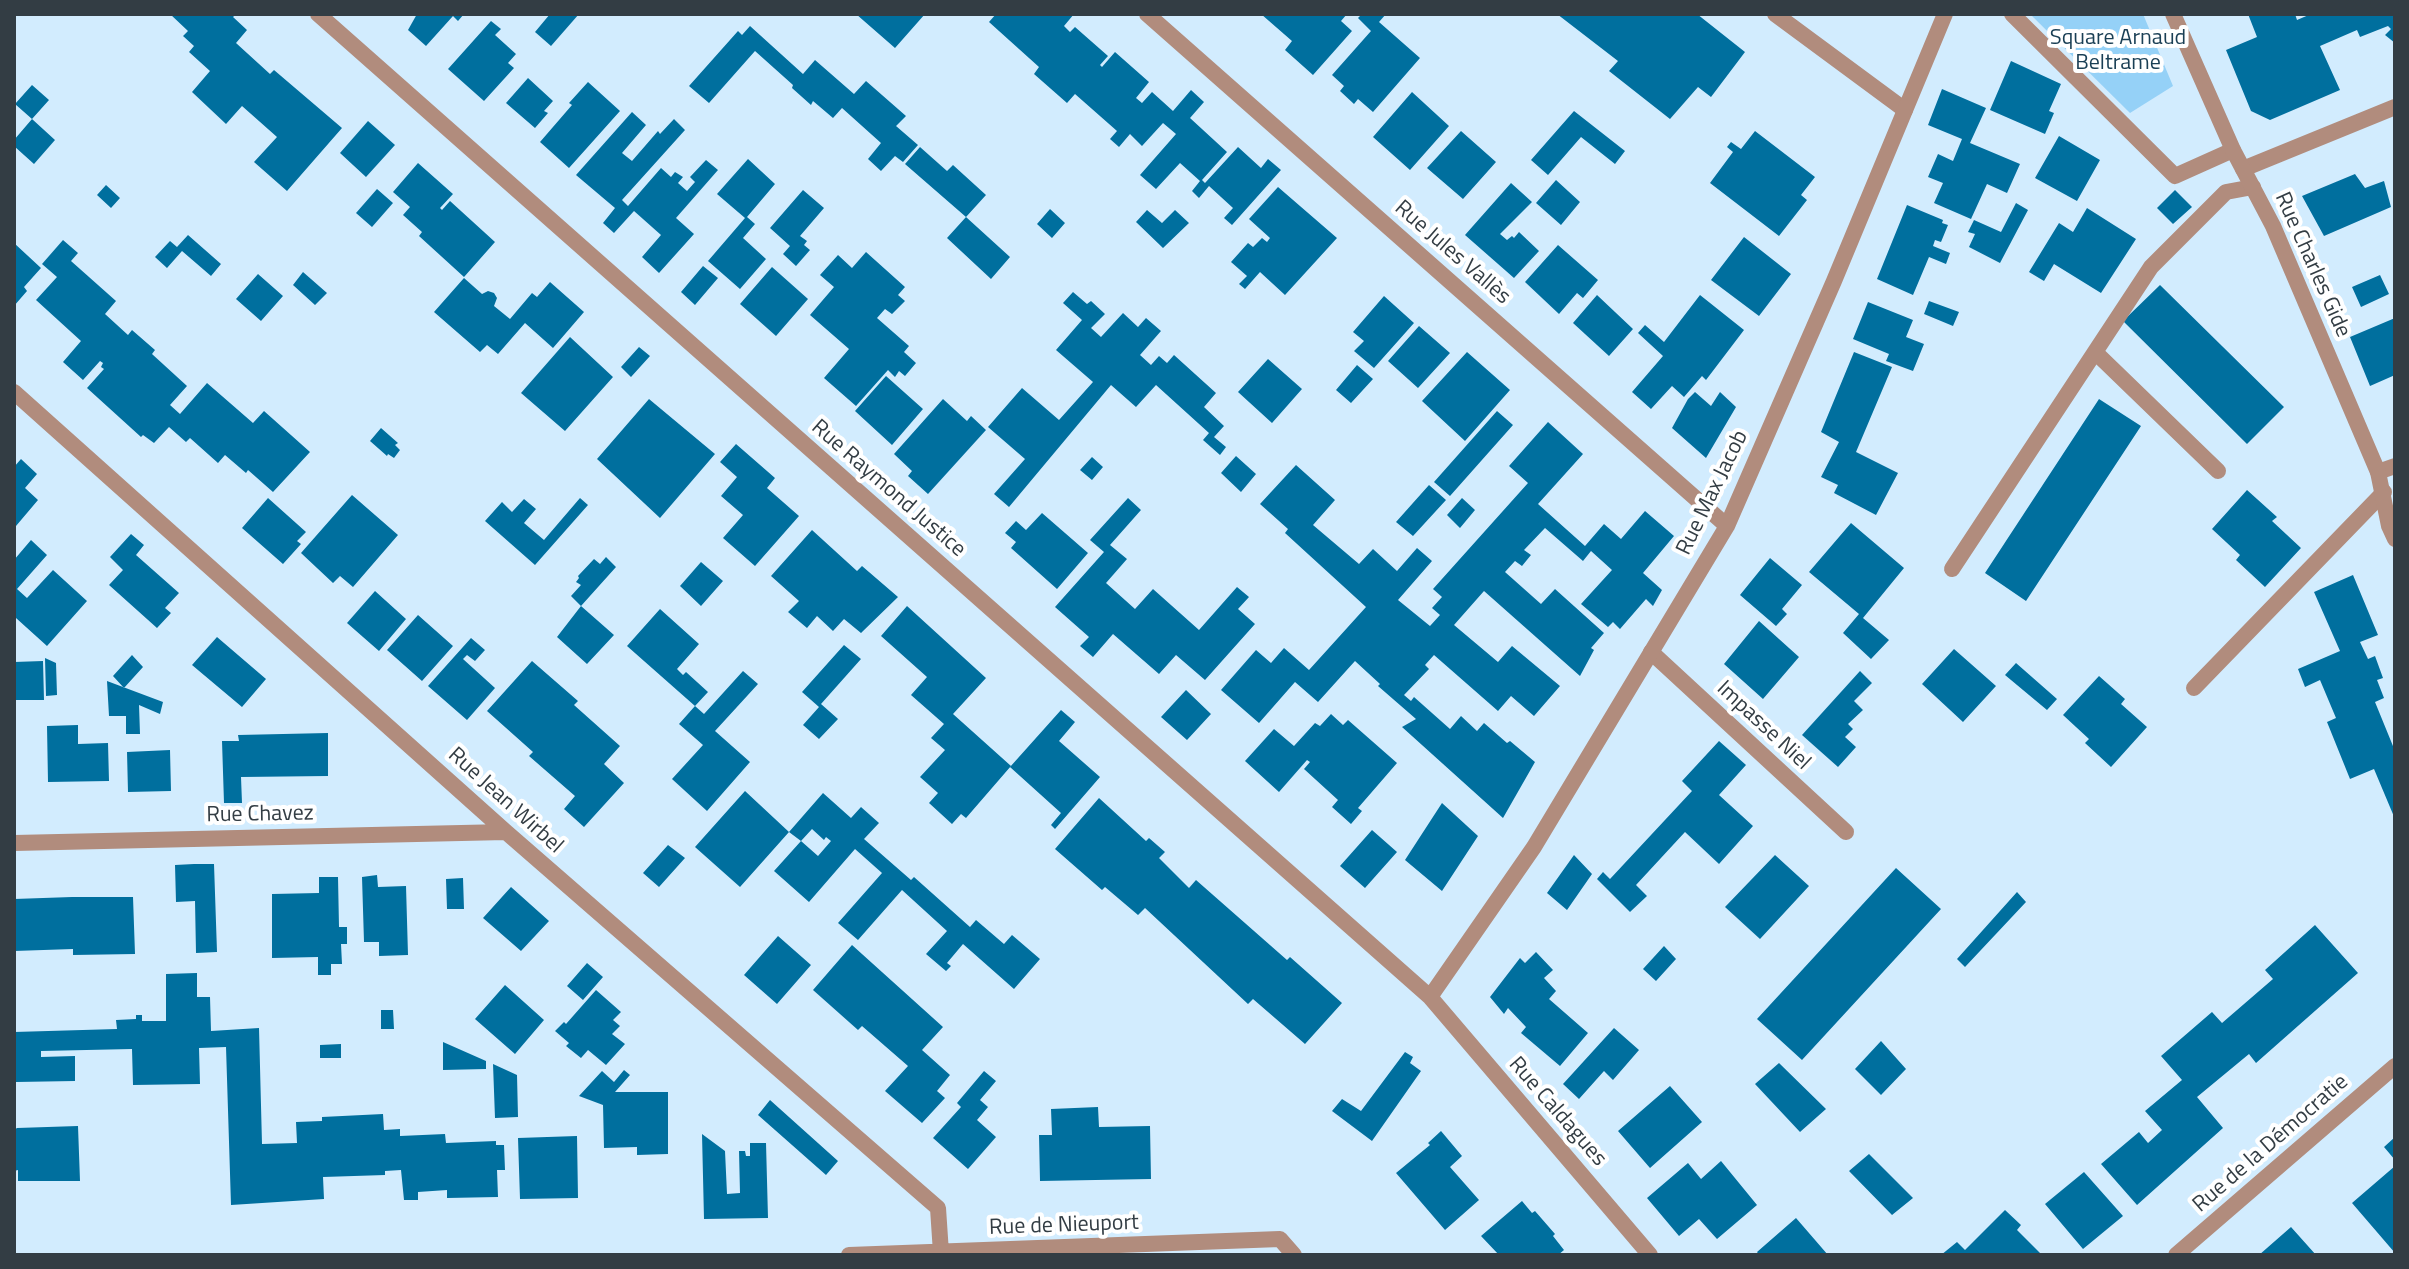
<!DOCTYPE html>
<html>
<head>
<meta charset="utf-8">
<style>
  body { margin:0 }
  #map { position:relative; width:2409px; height:1269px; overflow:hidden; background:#d2ecfe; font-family:"Titillium Web",sans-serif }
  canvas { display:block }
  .frame { position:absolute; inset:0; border:16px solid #333d44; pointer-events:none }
</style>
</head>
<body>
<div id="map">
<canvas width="2409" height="1269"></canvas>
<div class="frame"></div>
</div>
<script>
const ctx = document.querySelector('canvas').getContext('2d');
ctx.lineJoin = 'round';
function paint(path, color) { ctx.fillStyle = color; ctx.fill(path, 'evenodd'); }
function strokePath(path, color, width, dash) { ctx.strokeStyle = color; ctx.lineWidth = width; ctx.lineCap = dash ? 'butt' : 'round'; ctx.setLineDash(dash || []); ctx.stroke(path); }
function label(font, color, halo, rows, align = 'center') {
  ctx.font = font + ' "Titillium Web",sans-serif'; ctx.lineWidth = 8; ctx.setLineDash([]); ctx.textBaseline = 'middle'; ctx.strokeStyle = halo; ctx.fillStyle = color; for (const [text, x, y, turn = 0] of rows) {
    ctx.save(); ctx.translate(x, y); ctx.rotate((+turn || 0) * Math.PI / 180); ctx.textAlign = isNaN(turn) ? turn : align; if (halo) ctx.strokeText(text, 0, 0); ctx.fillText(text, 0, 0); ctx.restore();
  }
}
paint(new Path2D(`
  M2030 14H2143L2173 86 2130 113Z`), '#95d1f7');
paint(new Path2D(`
  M170 14H236L233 17 247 30 236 43 270 74 274 70 342 128 287 191 254 162 277 137 242 106 226 124 192 92 210 71 189 52 194 46 183 36 188 31Z
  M417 14H464L458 21 453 16 426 46 408 30Z
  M550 14H579L551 46 535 32Z
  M856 14H925L895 48Z
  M996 14H1074L1064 26 1070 32 1075 27 1108 56 1100 65 1102 67 1115 52 1149 82 1136 98 1142 103 1152 92 1173 111 1191 90 1204 102 1190 118 1227 152 1202 180 1205 183 1238 147 1261 168 1268 159 1281 170 1232 225 1224 218 1233 208 1209 186 1199 198 1192 191 1200 181 1180 163 1156 189 1140 175 1176 134 1163 123 1142 146 1130 134 1119 147 1110 139 1117 131 1075 94 1067 103 1034 74 1039 67 989 22Z
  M1261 14H1347L1341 21 1352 31 1313 75 1285 50 1292 41Z
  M1362 14H1386L1379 22 1420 58 1373 112 1358 99 1354 104 1340 91 1344 86 1332 75 1371 31 1358 18Z
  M1557 14H1697L1745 52 1711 97 1698 87 1670 119 1609 71 1618 61Z
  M2248 14H2295L2297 20 2311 14H2395V43L2385 35 2391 29 2388 26 2360 37 2357 30 2320 46 2340 90 2270 120 2251 111 2226 50 2257 37Z
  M491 21 501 29 495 35 516 54 508 63 514 68 484 101 448 69Z
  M750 26 803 74 815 60 854 94 866 81 906 116 896 126 918 145 903 162 895 156 881 171 868 159 881 143 842 108 833 118 813 101 811 105 792 88 793 85 755 51 709 103 689 86 738 31 742 35Z
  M2011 61 2061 84 2049 111 2054 113 2045 134 1990 110Z
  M528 78 553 101 544 111 548 113 535 128 506 103Z
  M588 82 620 111 569 168 540 142 572 105 569 103Z
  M32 85 49 100 32 119 15 104Z
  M1942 89 1986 108 1970 143 2020 164 2007 193 1987 184 1971 219 1934 203 1943 183 1928 177 1938 154 1953 161 1962 139 1928 125Z
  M1412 92 1449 126 1410 170 1373 137Z
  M1574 111 1625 151 1615 164 1581 137 1548 175 1531 160Z
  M632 112 646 125 622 153 632 161 658 131 660 134 674 119 685 130 622 200 628 206 661 168 671 177 675 172 683 177 678 183 687 191 695 182 690 177 706 160 718 170 676 218 694 234 659 273 642 257 661 235 634 211 614 233 603 223 615 208 576 175Z
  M32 119 55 140 34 164 14 146V140Z
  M368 121 395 145 366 177 340 153Z
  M1461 131 1496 162 1463 199 1427 168Z
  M1755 131 1815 177 1801 195 1807 200 1779 236 1710 183 1733 152 1727 147 1731 142 1741 149Z
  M2059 136 2100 160 2077 201 2035 178Z
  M920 147 947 171 953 165 986 195 966 217 905 164Z
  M748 159 775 184 747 217 755 224 743 238 766 259 740 289 708 261 745 218 717 194Z
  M418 163 453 194 440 208 442 210 450 201 495 242 464 277 419 236 422 232 403 215 410 207 393 192Z
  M2355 174 2365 188 2384 181 2391 207 2324 236 2302 196Z
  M1556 180 1580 202 1561 225 1536 203Z
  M1511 183 1532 202 1500 234 1507 240 1512 236 1514 238 1519 232 1539 251 1514 278 1465 235Z
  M106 185 120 198 111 208 97 195Z
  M1278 187 1337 238 1285 295 1260 272 1245 289 1239 284 1247 276 1231 262 1248 243 1253 247 1262 238 1267 242 1270 238 1249 219Z
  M377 189 393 203 372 227 356 213Z
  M803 190 824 208 800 236 807 241 804 245 810 250 796 266 783 254 790 246 770 228Z
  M2175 190 2192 207 2173 224 2157 208Z
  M2016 203 2028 210 2000 263 1969 247 1975 234 1968 232 1974 220 2001 232Z
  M1907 205 1943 220 1942 223 1948 225 1941 242 1935 240 1933 246 1950 253 1946 264 1929 257 1913 295 1877 279Z
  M2087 208 2136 239 2101 293 2054 264 2044 281 2029 272 2059 223 2073 232Z
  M1050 209 1065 223 1052 238 1037 224Z
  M1147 210 1162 223 1175 210 1189 223 1163 248 1136 222Z
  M966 217 1010 257 991 279 947 238Z
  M188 235 221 264 211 276 182 251 167 268 155 257 170 241 177 247Z
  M1744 237 1791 274 1759 316 1711 280Z
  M63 240 78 253 71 261 116 301 105 314 128 335 132 330 155 350 152 354 187 386 170 405 180 414 207 383 253 423 264 411 310 452 273 492 248 470 246 473 225 455 218 463 190 438 186 442 169 427 154 443 143 435 141 437 87 388 104 369 101 367 103 363 100 361 83 380 63 362 81 341 36 300 57 277 42 264Z
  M14 243 41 268 24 287 27 291 14 306Z
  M1558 245 1598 280 1583 298 1577 293 1559 314 1525 282Z
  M866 252 905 287 898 295 905 301 892 314 885 309 877 318 909 346 904 352 916 363 905 376 899 371 895 377 888 370 856 406 824 378 849 349 810 315 834 287 820 275 838 255 852 268Z
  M703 266 718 278 695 305 681 292Z
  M772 267 808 299 776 336 740 304Z
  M303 272 327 293 315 305 293 285Z
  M258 274 283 296 261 321 236 299Z
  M2380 275 2389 294 2361 307 2352 287Z
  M464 278 482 294 488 291 494 293 497 298 494 306 510 319 532 293 537 297 550 282 584 312 553 348 525 323 498 354 487 345 480 352 434 312Z
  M2160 285 2284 407 2247 444 2123 321Z
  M1073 292 1087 304 1091 301 1105 314 1091 328 1101 337 1123 313 1138 327 1146 318 1161 331 1140 355 1151 365 1159 356 1167 363 1174 355 1216 393 1204 407 1224 426 1214 437 1226 447 1220 455 1203 440 1209 433 1156 385 1136 407 1111 385 1009 507 994 494 1025 459 988 427 1022 388 1059 420 1093 382 1056 350 1082 320 1063 303Z
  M1597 295 1633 329 1609 356 1573 323Z
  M1700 295 1744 330 1706 380 1702 376 1684 397 1672 386 1651 409 1632 392 1663 356 1638 333 1645 325 1664 342Z
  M1384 296 1414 323 1374 368 1354 351 1364 341 1353 332Z
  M1929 301 1959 312 1953 326 1924 314Z
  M1868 302 1913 320 1906 337 1924 344 1913 371 1886 361 1889 354 1853 339Z
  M2395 318V375L2370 386 2350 337Z
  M1419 326 1450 353 1418 388 1388 361Z
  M570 337 613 377 565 431 521 393Z
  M639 347 650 356 631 377 621 367Z
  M1467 352 1510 390 1465 441 1422 401Z
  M1854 352 1892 367 1856 452 1898 473 1876 515 1834 493 1838 485 1821 477 1839 442 1821 432Z
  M1268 359 1302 389 1272 423 1238 392Z
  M1357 365 1373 379 1351 403 1336 390Z
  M886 376 923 409 892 445 855 411Z
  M1695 392 1711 406 1720 392 1736 407 1706 458 1672 428 1688 399Z
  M649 399 715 454 660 518 597 459Z
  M943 399 967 421 971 416 986 430 928 494 908 476 912 471 894 454Z
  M2099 399 2141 426 2026 601 1985 573Z
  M1497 411 1513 425 1450 496 1434 482Z
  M1548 422 1583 454 1538 504 1585 546 1604 524 1621 539 1645 511 1674 536 1643 573 1662 590 1653 606 1646 599 1620 629 1613 622 1608 627 1581 604 1612 570 1591 551 1583 561 1545 528 1524 550 1531 555 1522 566 1515 561 1505 572 1541 604 1555 589 1604 633 1591 648 1594 650 1580 676 1484 591 1454 625 1498 662 1512 646 1560 686 1534 716 1511 696 1498 711 1434 655 1425 665 1429 669 1404 695 1411 701 1414 697 1450 729 1461 716 1477 731 1484 723 1507 743 1510 741 1535 762 1503 818 1402 727 1416 719 1378 686 1380 684 1355 661 1318 702 1295 682 1259 723 1221 690 1256 650 1271 663 1284 648 1309 670 1366 607 1285 533 1288 529 1260 504 1296 465 1335 500 1313 525 1359 564 1373 549 1397 571 1417 548 1432 561 1398 600 1430 626 1440 615 1432 608 1442 597 1433 589 1528 483 1509 466Z
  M381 428 398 443 395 445 400 450 394 458 388 454 387 456 370 441Z
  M736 444 775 478 767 488 799 516 755 566 723 538 743 515 721 496 737 477 720 462Z
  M1236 456 1256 474 1241 492 1221 473Z
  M1092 457 1103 467 1092 480 1080 470Z
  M21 459 37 474 25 488 38 500 16 526 14 524V467Z
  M1429 485 1446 500 1413 536 1396 522Z
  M2247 490 2277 517 2272 521 2301 548 2265 587 2236 560 2240 555 2212 529Z
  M352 495 398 535 353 587 340 576 333 583 301 553Z
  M268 498 306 532 297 541 301 544 283 564 242 528Z
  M580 498 588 505 535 565 485 521 502 502 512 512 524 499 536 509 524 523 544 540Z
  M1128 498 1141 510 1110 545 1127 559 1106 583 1135 609 1153 589 1199 630 1237 587 1249 597 1238 609 1255 624 1205 680 1176 655 1159 674 1113 634 1093 657 1080 646 1089 637 1055 607 1104 552 1090 540Z
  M1462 498 1475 510 1460 528 1447 515Z
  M1042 513 1088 553 1057 589 1011 548 1016 542 1005 533 1016 521 1026 530Z
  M1851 523 1904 568 1863 618 1889 640 1871 659 1843 633 1859 614 1809 572Z
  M812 530 857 571 862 566 898 597 861 633 844 619 833 631 817 616 807 628 788 612 799 601 771 576Z
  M131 534 144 545 136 555 179 593 165 608 171 613 157 628 109 585 123 570 110 557Z
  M31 540 47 555 17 589 27 598 53 570 87 601 47 646 16 618 14 620V560Z
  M606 557 616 567 581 606 571 596 581 585 576 582 579 578 578 576 594 559 600 564Z
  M1770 558 1802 585 1782 609 1787 614 1776 626 1740 595Z
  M701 562 723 581 701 606 680 586Z
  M2353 575 2378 635 2360 642 2368 659 2375 656 2383 678 2377 680 2384 698 2375 702 2395 751V819L2374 769 2350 779 2327 722 2336 718 2320 680 2305 687 2298 669 2340 651 2314 592Z
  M375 591 406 619 379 651 347 623Z
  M581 606 614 635 587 664 557 637Z
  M907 606 986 678 953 714 1011 766 966 818 961 814 952 824 929 803 938 793 920 777 945 750 931 738 944 724 911 695 927 677 881 636Z
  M660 609 699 644 677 669 683 675 686 672 708 692 695 706 627 646Z
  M418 615 453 646 422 681 387 650Z
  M1759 621 1799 657 1763 699 1724 664Z
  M217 637 266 679 242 707 192 665Z
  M471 638 485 650 475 661 467 655 463 659 495 688 467 720 428 686Z
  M844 645 861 659 821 704 838 719 819 739 803 725 819 707 802 692Z
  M1954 649 1996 686 1963 722 1922 684Z
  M132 655 143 667 124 688 113 676Z
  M45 658 56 663 57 695 46 696Z
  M43 661 44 700H14V662Z
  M532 661 578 701 574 705 620 746 604 764 624 783 584 827 564 809 575 796 529 756 533 752 487 711Z
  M2016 663 2057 699 2047 710 2005 675Z
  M743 671 758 684 715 731 750 762 707 811 672 779 703 745 679 724 695 706 704 714Z
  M1860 671 1872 683 1854 701 1863 710 1848 724 1853 729 1845 737 1856 747 1838 767 1802 735Z
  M2099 676 2125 699 2121 704 2147 727 2111 767 2085 743 2089 739 2063 715Z
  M107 681 163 702 160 714 139 705 140 734H126V716H109Z
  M1186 690 1211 714 1187 740 1161 717Z
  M1061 710 1075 722 1059 741 1100 777 1055 829 1051 825 1061 813 1010 767Z
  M1331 714 1343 725 1348 720 1397 763 1358 808 1362 811 1351 824 1332 807 1338 800 1304 769 1310 762 1307 760 1279 792 1245 761 1274 729 1294 746 1315 723 1320 726Z
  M78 725V744L108 743 109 781 48 782 47 726Z
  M328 733V776L241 777 242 803H224L222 741H239L238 735Z
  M1719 741 1746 765 1719 795 1753 826 1719 864 1685 832 1636 885 1647 896 1630 912 1597 879 1603 872 1610 879 1692 791 1682 781Z
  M170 750 171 791 128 792 127 752Z
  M745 791 789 832 740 887 695 847Z
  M823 793 851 818 861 807 879 823 864 839 911 880 914 877 970 927 976 920 1004 944 1012 935 1040 959 1014 989 963 944 947 963 951 966 946 971 926 954 947 931 902 890 858 940 838 923 882 873 855 849 809 902 774 871 801 841 789 832ZM812 829 824 840 826 837 831 841 818 856 801 841Z
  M1099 798 1146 841 1149 838 1165 852 1159 858 1189 888 1196 880 1287 960 1290 957 1342 1003 1305 1044 1253 999 1248 1004 1145 908 1138 915 1105 887 1102 890 1055 849Z
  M1442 803 1478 836 1442 891 1405 860Z
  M1372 830 1397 852 1365 888 1340 866Z
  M668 845 685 858 659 887 643 873Z
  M1574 855 1592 874 1567 910 1547 893Z
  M1775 855 1809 886 1760 939 1725 907Z
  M194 864H214L217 952 196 953 195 901 176 902 175 865Z
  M1896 868 1941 909 1802 1060 1757 1019Z
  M377 875 378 887 406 886 408 955 379 956V942H364L362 877Z
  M319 877H338L339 927H347V944H341L342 964H331V975H318V957L272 958V894L319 893Z
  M463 878 464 909H447L446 879Z
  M511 887 549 921 521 951 483 918Z
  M2017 892 2026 902 1965 967 1957 959Z
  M72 897H133L135 954 73 955V949L14 951V899Z
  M2315 925 2358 973 2256 1063 2249 1054 2197 1097 2223 1128 2137 1205 2101 1164 2139 1132 2148 1143 2162 1130 2145 1111 2182 1080 2161 1056 2212 1012 2222 1023 2273 979 2265 970Z
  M778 936 811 965 777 1004 744 975Z
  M852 945 943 1027 922 1050 950 1075 937 1091 945 1098 922 1123 885 1091 908 1066 862 1026 858 1030 813 990Z
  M1664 946 1676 959 1656 981 1643 969Z
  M1536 952 1553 970 1544 978 1556 991 1549 999 1588 1033 1560 1066 1521 1033 1526 1027 1508 1008 1504 1014 1490 997 1520 958 1525 963Z
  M587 963 603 977 583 1000 567 986Z
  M197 973V997H210L211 1031 259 1028 262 1144 297 1143 296 1122 322 1121V1117L383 1114 384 1130 400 1129V1136L445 1134 446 1143 496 1141V1145H504L505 1170H497L498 1197 447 1198V1190L418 1192V1200H404L401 1170 385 1171V1175L323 1177 324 1199 231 1205 226 1047 199 1048 200 1084 133 1085 132 1049 41 1051V1057L75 1056V1081L16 1082 14 1032 117 1029 116 1020 136 1019V1015H142V1021H166V974Z
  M505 985 544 1020 515 1054 475 1019Z
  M596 990 621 1012 613 1020 620 1026 612 1034 625 1044 606 1065 588 1050 581 1058 566 1046 569 1043 555 1031 564 1022 566 1024Z
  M381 1010H393L394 1029H381Z
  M1614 1028 1639 1050 1613 1080 1604 1071 1579 1099 1563 1084Z
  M1881 1041 1906 1069 1881 1095 1855 1069Z
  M443 1042 486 1061V1069L443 1070Z
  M341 1044V1058H320V1045Z
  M1405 1052 1413 1057 1410 1063 1421 1071 1372 1141 1332 1111 1342 1099 1361 1111Z
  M1779 1063 1826 1109 1800 1132 1755 1084Z
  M493 1064 517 1075 518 1117 495 1118Z
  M624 1070 630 1075 615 1092H668V1154L637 1155V1147L604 1148 603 1105 579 1096 602 1071 614 1082Z
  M984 1071 996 1081 980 1100 988 1107 977 1120 996 1137 968 1169 933 1138 961 1107 957 1103Z
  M1670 1086 1702 1122 1650 1168 1618 1131Z
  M770 1100 838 1161 826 1175 758 1115Z
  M1098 1107 1099 1127 1150 1126 1151 1179 1040 1181 1039 1135H1052L1051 1109Z
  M78 1126 80 1181H18V1170L14 1171V1130L17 1128Z
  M1441 1131 1462 1156 1450 1167 1479 1200 1445 1230 1396 1173 1430 1145 1428 1143Z
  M702 1134 725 1151 727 1194 740 1193 739 1151H745L746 1156H750V1143H766L768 1218 704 1219Z
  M577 1136 578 1198 520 1199 518 1138Z
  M2395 1137V1160L2384 1147Z
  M1869 1154 1913 1198 1892 1215 1849 1171Z
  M1721 1161 1757 1205 1717 1239 1699 1219 1679 1236 1647 1198 1688 1163 1701 1179Z
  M2395 1166V1253L2352 1203Z
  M2084 1172 2123 1216 2083 1249 2045 1204Z
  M1522 1201 1532 1213 1535 1211 1555 1234 1553 1236 1564 1250 1558 1255H1499L1481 1236Z
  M2005 1210 2021 1225 2017 1230 2042 1255H1941L1957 1242 1965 1250Z
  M1796 1218 1828 1255H1759L1757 1252Z
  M2291 1227 2316 1255H2259Z`), '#006f9e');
strokePath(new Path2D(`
  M1775 14 1905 110
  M2012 14 2175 176 2233 150
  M2095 352 2218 471
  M1952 569 2151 267 2226 192 2253 187
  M1651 652 1846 832
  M2194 688 2384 492`), '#b18c7d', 16);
strokePath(new Path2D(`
  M318 14 1430 997 1650 1255
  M1147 14 1727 526
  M2243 169 2395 107
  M14 392 506 832 938 1208 941 1253
  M2378 472 2395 466
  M14 843 506 832
  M1430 997 1534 847 1727 526 1834 281 1945 14
  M849 1255 1280 1239 1294 1255
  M2176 1255 2395 1066`), '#b18c7d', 16);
strokePath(new Path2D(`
  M2173 14 2233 150 2273 226 2378 472 2389 526 2395 539`), '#b18c7d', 16);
label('22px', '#1a3f55', '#fff', [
  ["Square Arnaud",2118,39],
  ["Beltrame",2118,64]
]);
label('22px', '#333d44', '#fff', [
  ["Rue Jules Vallès",1452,253,41],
  ["Rue Charles Gide",2312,265,66],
  ["Rue Raymond Justice",888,489,41],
  ["Rue Max Jacob",1713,493,-64],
  ["Impasse Niel",1763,726,43],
  ["Rue Jean Wirbel",505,801,42],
  ["Rue Chavez",260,815,-1],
  ["Rue Caldagues",1557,1112,49],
  ["Rue de la Démocratie",2271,1144,-41],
  ["Rue de Nieuport",1064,1226,-2]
]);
</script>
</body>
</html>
